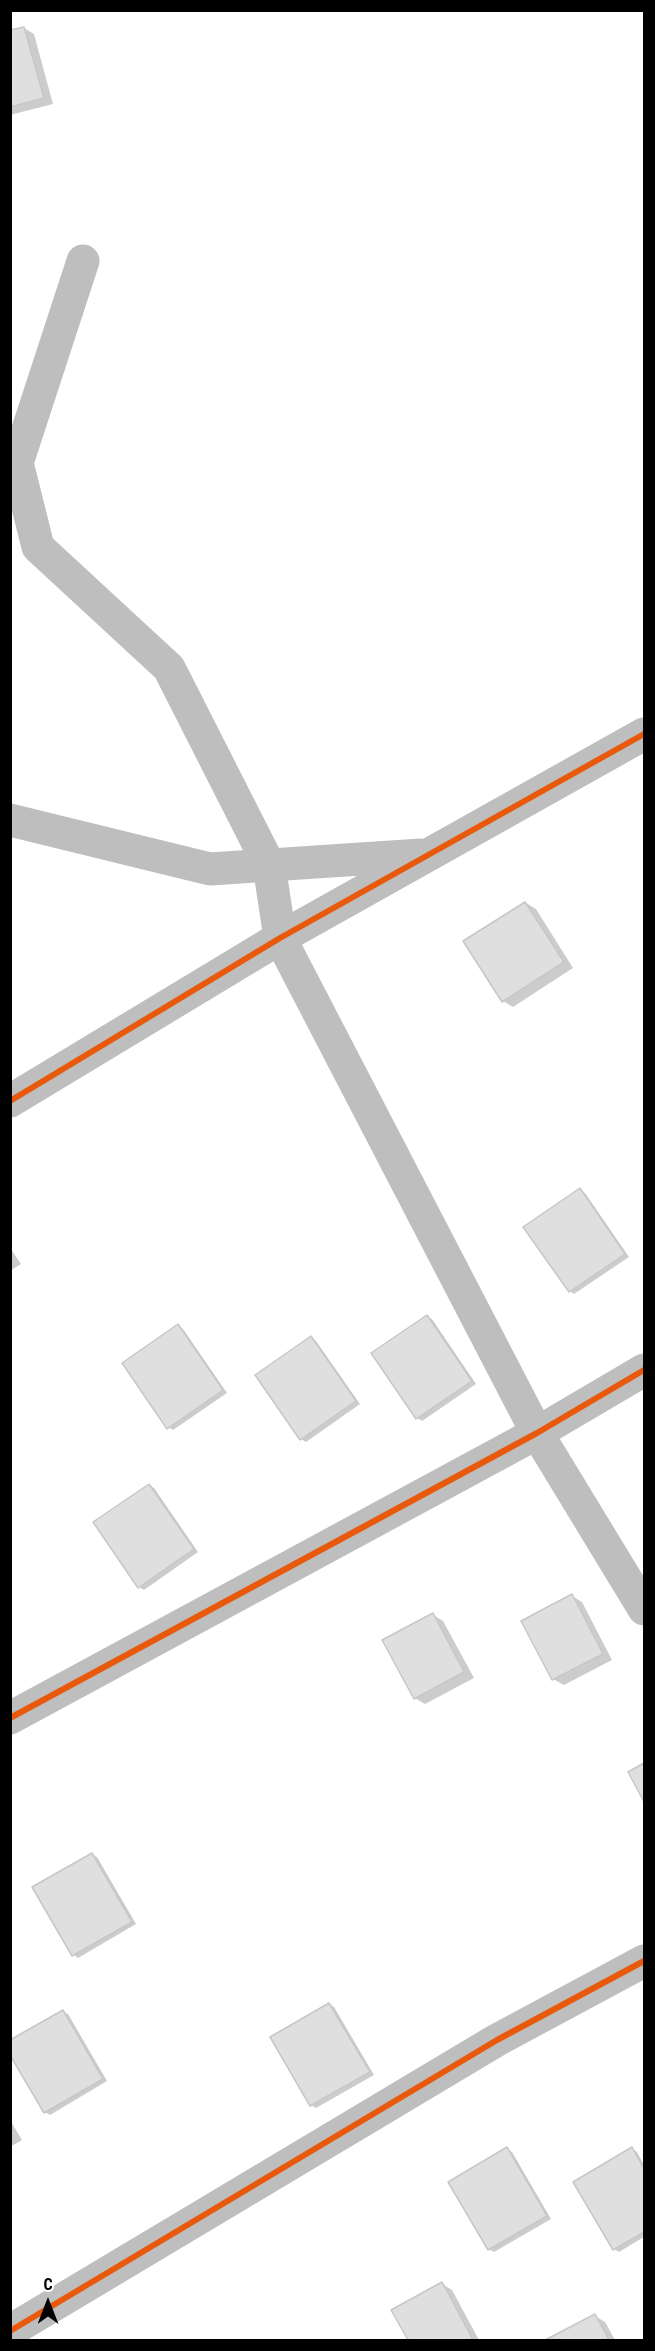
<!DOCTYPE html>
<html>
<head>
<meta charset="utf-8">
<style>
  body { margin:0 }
  #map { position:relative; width:655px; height:2351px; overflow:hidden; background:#fff; font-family:"Roboto Condensed",sans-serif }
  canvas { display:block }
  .frame { position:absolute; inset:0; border:12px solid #000; pointer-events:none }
  .north { position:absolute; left:18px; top:2273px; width:60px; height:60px; -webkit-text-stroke:4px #fff; paint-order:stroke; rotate:0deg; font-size:16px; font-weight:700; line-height:24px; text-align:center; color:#000 }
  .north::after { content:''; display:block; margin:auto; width:21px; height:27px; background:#000; clip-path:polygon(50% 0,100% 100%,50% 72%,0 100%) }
</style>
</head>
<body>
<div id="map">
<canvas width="655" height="2351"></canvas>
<div class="frame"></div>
<div class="north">С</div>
</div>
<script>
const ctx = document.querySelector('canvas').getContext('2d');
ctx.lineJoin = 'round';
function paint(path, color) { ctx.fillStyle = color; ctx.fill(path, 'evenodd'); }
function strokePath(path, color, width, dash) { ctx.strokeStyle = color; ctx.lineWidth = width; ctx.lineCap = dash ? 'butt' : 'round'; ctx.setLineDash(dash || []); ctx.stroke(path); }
paint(new Path2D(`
  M24 28 34 34 53 104 10 115V32Z
  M526 903 536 909 573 968 513 1007 503 1001Z
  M580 1190 585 1193 629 1257 574 1294 570 1291Z
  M10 1248 21 1264 10 1271Z
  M427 1317 432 1319 476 1384 422 1421 417 1418Z
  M178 1326 183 1329 227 1393 173 1430 168 1427Z
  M311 1338 316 1341 360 1404 306 1442 301 1439 257 1375Z
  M149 1485 154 1488 198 1552 144 1590 139 1587Z
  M572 1596 582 1602 612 1660 564 1685 553 1679Z
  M433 1615 443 1621 474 1678 425 1704 415 1698Z
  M92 1855 97 1857 136 1924 78 1958 74 1955Z
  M329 2004 334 2007 374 2075 316 2108 311 2105Z
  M63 2012 68 2014 107 2081 50 2115 45 2112Z
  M10 2120 22 2140 10 2147Z
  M507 2149 512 2152 551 2219 494 2252 489 2249 450 2182Z
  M632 2149 637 2152 644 2165V2237L619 2252 614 2249Z
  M442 2284 452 2290 479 2340H409L393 2310Z
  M595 2316 605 2322 615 2340H548Z`), '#0003');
const building = new Path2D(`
  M24 27 44 98 10 107V30Z
  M525 902 564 962 502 1002 463 941Z
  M580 1188 625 1254 569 1292 523 1227Z
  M427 1315 472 1381 416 1419 371 1353Z
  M178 1324 223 1390 167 1429 122 1363Z
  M311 1336 356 1401 300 1440 255 1375Z
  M149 1484 194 1549 138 1588 93 1522Z
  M572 1594 603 1654 552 1680 521 1621Z
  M433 1613 464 1672 414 1699 382 1640Z
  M644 1763V1802L628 1772Z
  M92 1853 132 1922 72 1956 32 1887Z
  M329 2003 370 2072 310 2106 270 2037Z
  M63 2010 103 2079 44 2113 10 2055V2040Z
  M507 2147 547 2216 488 2250 448 2182Z
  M632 2147 644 2169V2232L613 2250 573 2182Z
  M442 2282 473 2340H408L391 2310Z
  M595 2314 609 2340H545Z`);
paint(building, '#dfdfdf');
strokePath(building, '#c7c7c7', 1.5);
strokePath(new Path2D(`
  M83 261 17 463 38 547 169 668 269 865 280 938 537 1433 644 1609
  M10 820 210 869 421 855
  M10 1101 280 938 644 734
  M10 1718 537 1433 644 1370
  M10 2331 497 2040 644 1961`), '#bebebe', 33);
strokePath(new Path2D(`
  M10 1101 280 938 644 734
  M10 1718 537 1433 644 1370
  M10 2331 497 2040 644 1961`), '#e8590c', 6);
</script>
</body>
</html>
